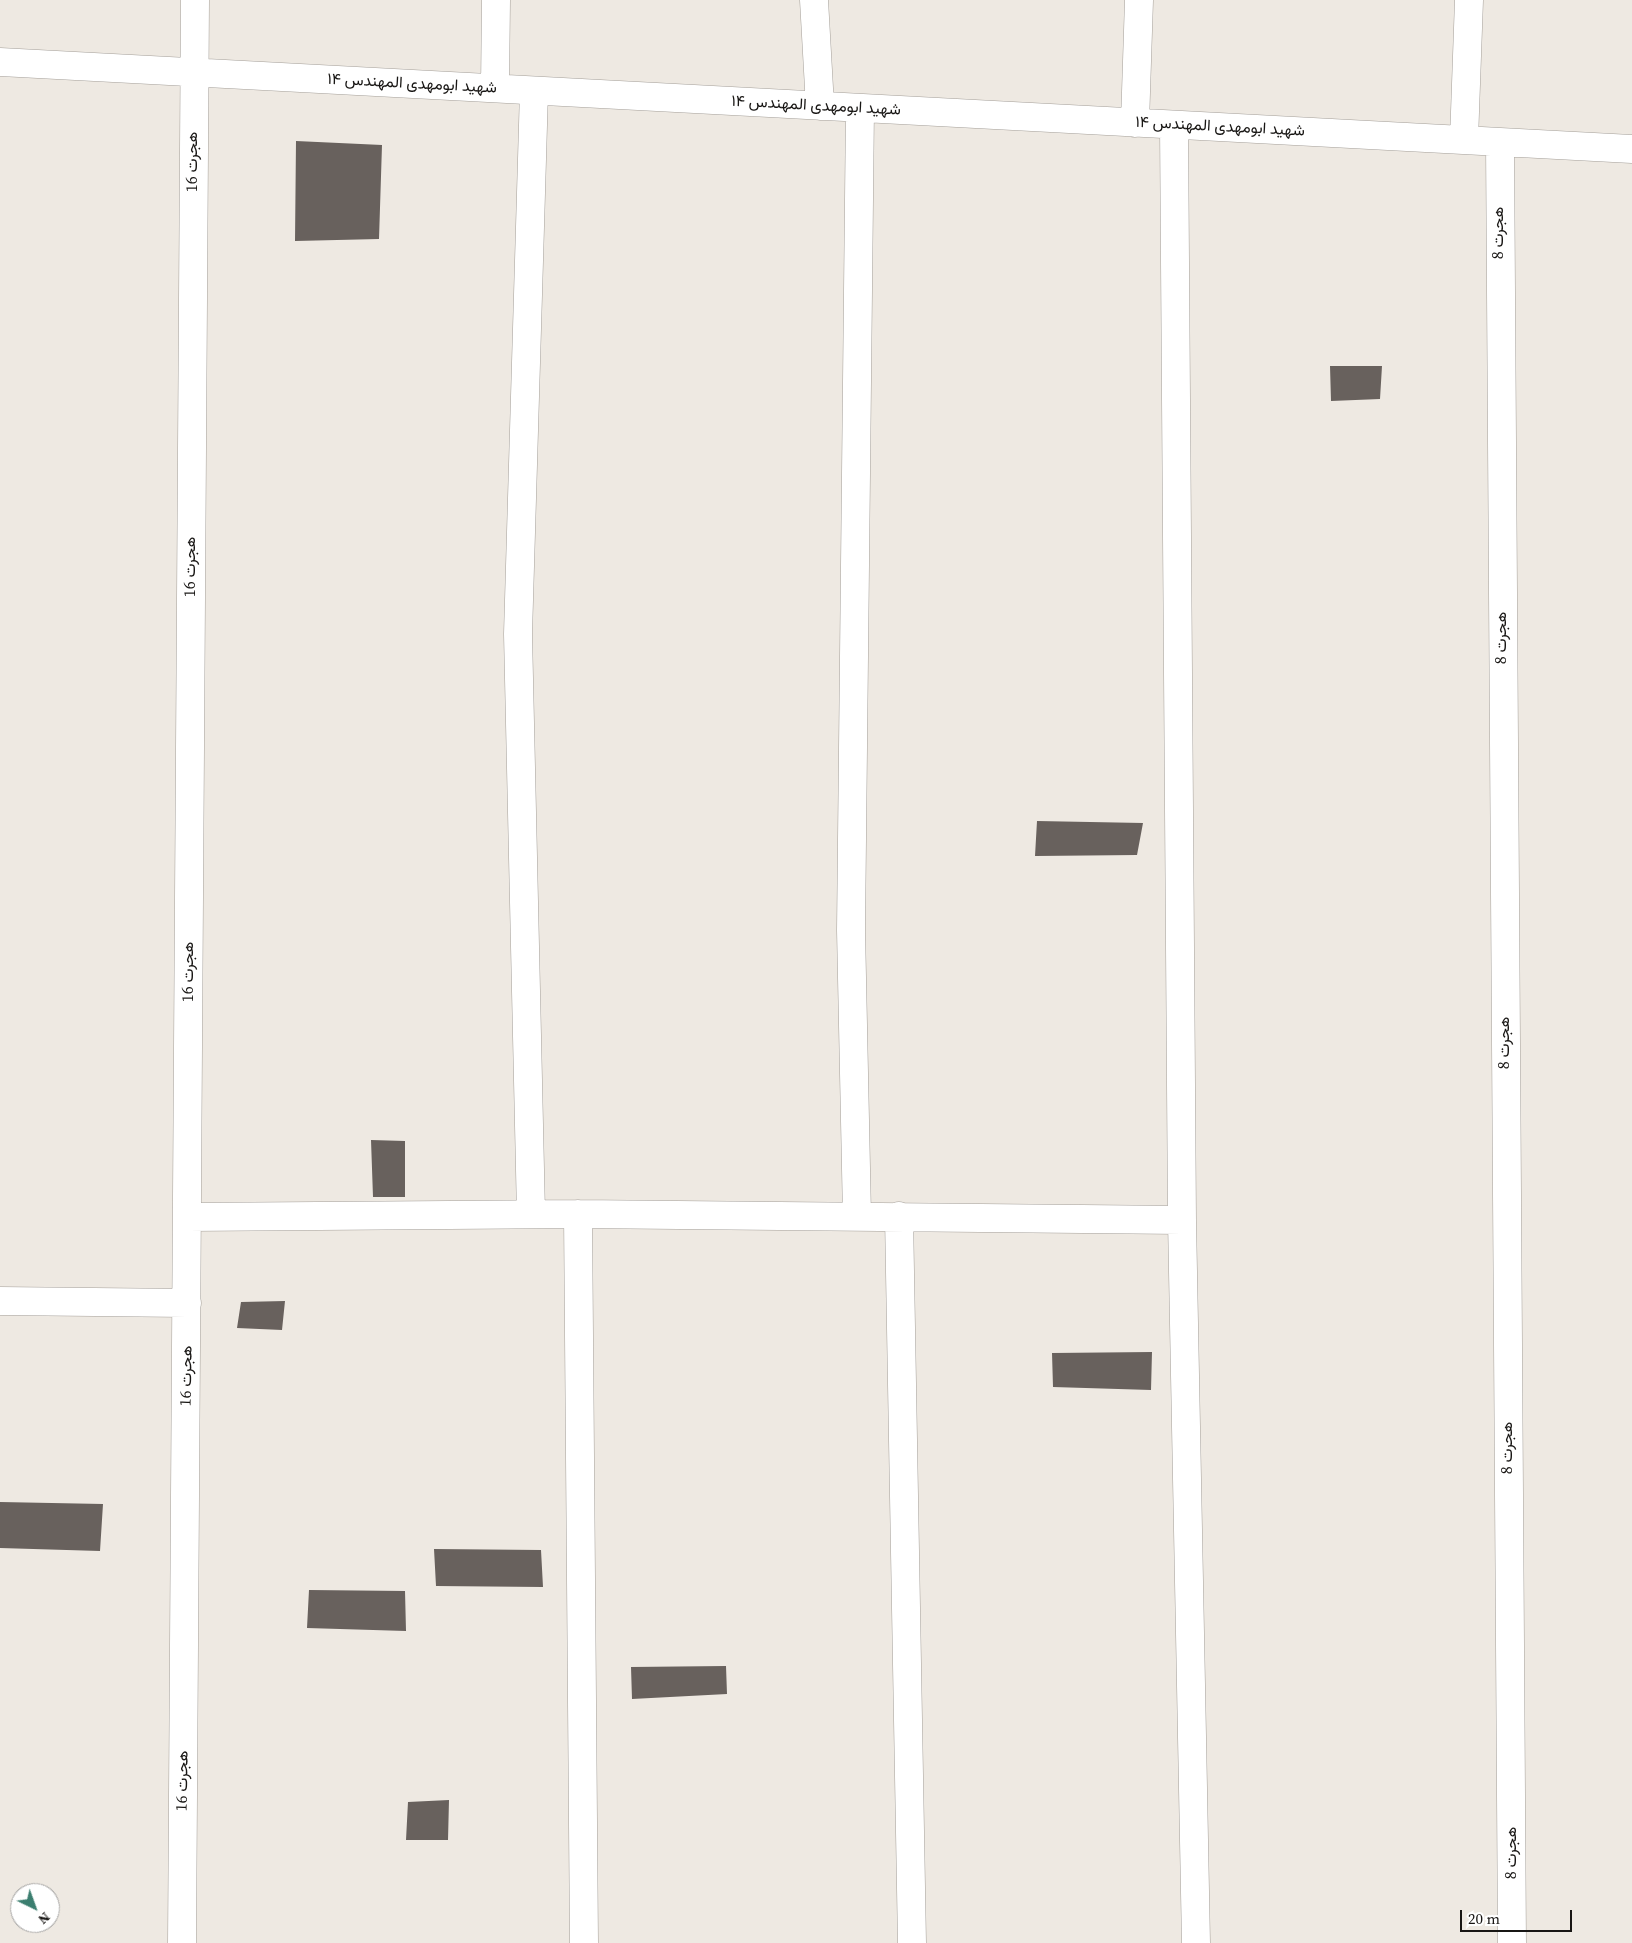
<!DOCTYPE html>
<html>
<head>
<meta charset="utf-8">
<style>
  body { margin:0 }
  #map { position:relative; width:1632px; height:1943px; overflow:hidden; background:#eee9e2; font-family:"Source Serif 4",serif }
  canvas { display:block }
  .north { position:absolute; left:10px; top:1883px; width:50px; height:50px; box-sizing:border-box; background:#fff; border:1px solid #a3a2a1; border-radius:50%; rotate:138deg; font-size:14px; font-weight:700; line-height:20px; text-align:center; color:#181614 }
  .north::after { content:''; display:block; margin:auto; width:18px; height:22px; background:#3b7e6f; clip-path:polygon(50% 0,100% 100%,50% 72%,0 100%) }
  .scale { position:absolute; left:1460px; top:1910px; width:112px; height:22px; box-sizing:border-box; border:2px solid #181614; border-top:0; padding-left:6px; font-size:15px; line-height:18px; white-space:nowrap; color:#181614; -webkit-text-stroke:4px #fff; paint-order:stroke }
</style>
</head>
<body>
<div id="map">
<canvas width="1632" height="1943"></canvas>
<div class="north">N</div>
<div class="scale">20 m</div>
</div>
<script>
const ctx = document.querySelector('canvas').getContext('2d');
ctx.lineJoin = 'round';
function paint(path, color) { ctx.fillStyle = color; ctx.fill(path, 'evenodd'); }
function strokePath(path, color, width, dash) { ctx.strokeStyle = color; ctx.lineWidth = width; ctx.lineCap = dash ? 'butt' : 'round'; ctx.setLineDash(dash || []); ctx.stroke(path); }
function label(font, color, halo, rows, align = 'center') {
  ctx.font = font + ' "Source Serif 4",Vazirmatn,serif'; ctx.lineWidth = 5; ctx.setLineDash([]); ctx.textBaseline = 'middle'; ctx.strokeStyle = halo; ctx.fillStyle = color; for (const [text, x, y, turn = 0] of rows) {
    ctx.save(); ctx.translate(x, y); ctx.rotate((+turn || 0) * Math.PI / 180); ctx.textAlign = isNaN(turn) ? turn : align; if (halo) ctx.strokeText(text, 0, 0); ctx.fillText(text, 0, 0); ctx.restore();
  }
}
paint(new Path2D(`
  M296 141 382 145 379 239 295 241Z
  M1330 366H1382L1380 399 1331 401Z
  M1037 821 1143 823 1137 855 1035 856Z
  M371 1140 405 1141V1197H373Z
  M285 1301 282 1330 237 1328 241 1302Z
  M1152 1352 1151 1390 1053 1387 1052 1353Z
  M0 1502 103 1504 100 1551 0 1548Z
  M434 1549 541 1550 543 1587 436 1586Z
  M309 1590 405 1591 406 1631 307 1628Z
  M726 1666 727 1694 632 1699 631 1667Z
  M449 1800 448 1840H406L408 1802Z`), '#68615d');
const street = new Path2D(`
  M814 0 820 106
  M0 62 1632 149
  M495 88 496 0
  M1135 123 1139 0
  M1174 125 1182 1220 1196 1943
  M1464 140 1469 0
  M1500 142 1512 1943
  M531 1214 518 634 534 91
  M578 1214 584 1943
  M857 1216 851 930 860 108
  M899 1216 912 1943
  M188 1217 578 1214 1182 1220
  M0 1301 187 1303
  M182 1943 195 0`);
strokePath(street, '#a49f99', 29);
strokePath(street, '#fff', 28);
label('16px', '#181614', '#fff', [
  ["شهید ابومهدی المهندس ۱۴",412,84,3],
  ["شهید ابومهدی المهندس ۱۴",816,106,3],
  ["شهید ابومهدی المهندس ۱۴",1220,127,3],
  ["هجرت 16",193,162,-90],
  ["هجرت 8",1499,233,-90],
  ["هجرت 16",191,567,-90],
  ["هجرت 8",1502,638,-90],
  ["هجرت 16",189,972,-90],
  ["هجرت 8",1505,1043,-90],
  ["هجرت 16",187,1376,-89],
  ["هجرت 8",1508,1448,-90],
  ["هجرت 16",183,1781,-89],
  ["هجرت 8",1512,1853,-90]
]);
</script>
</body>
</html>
